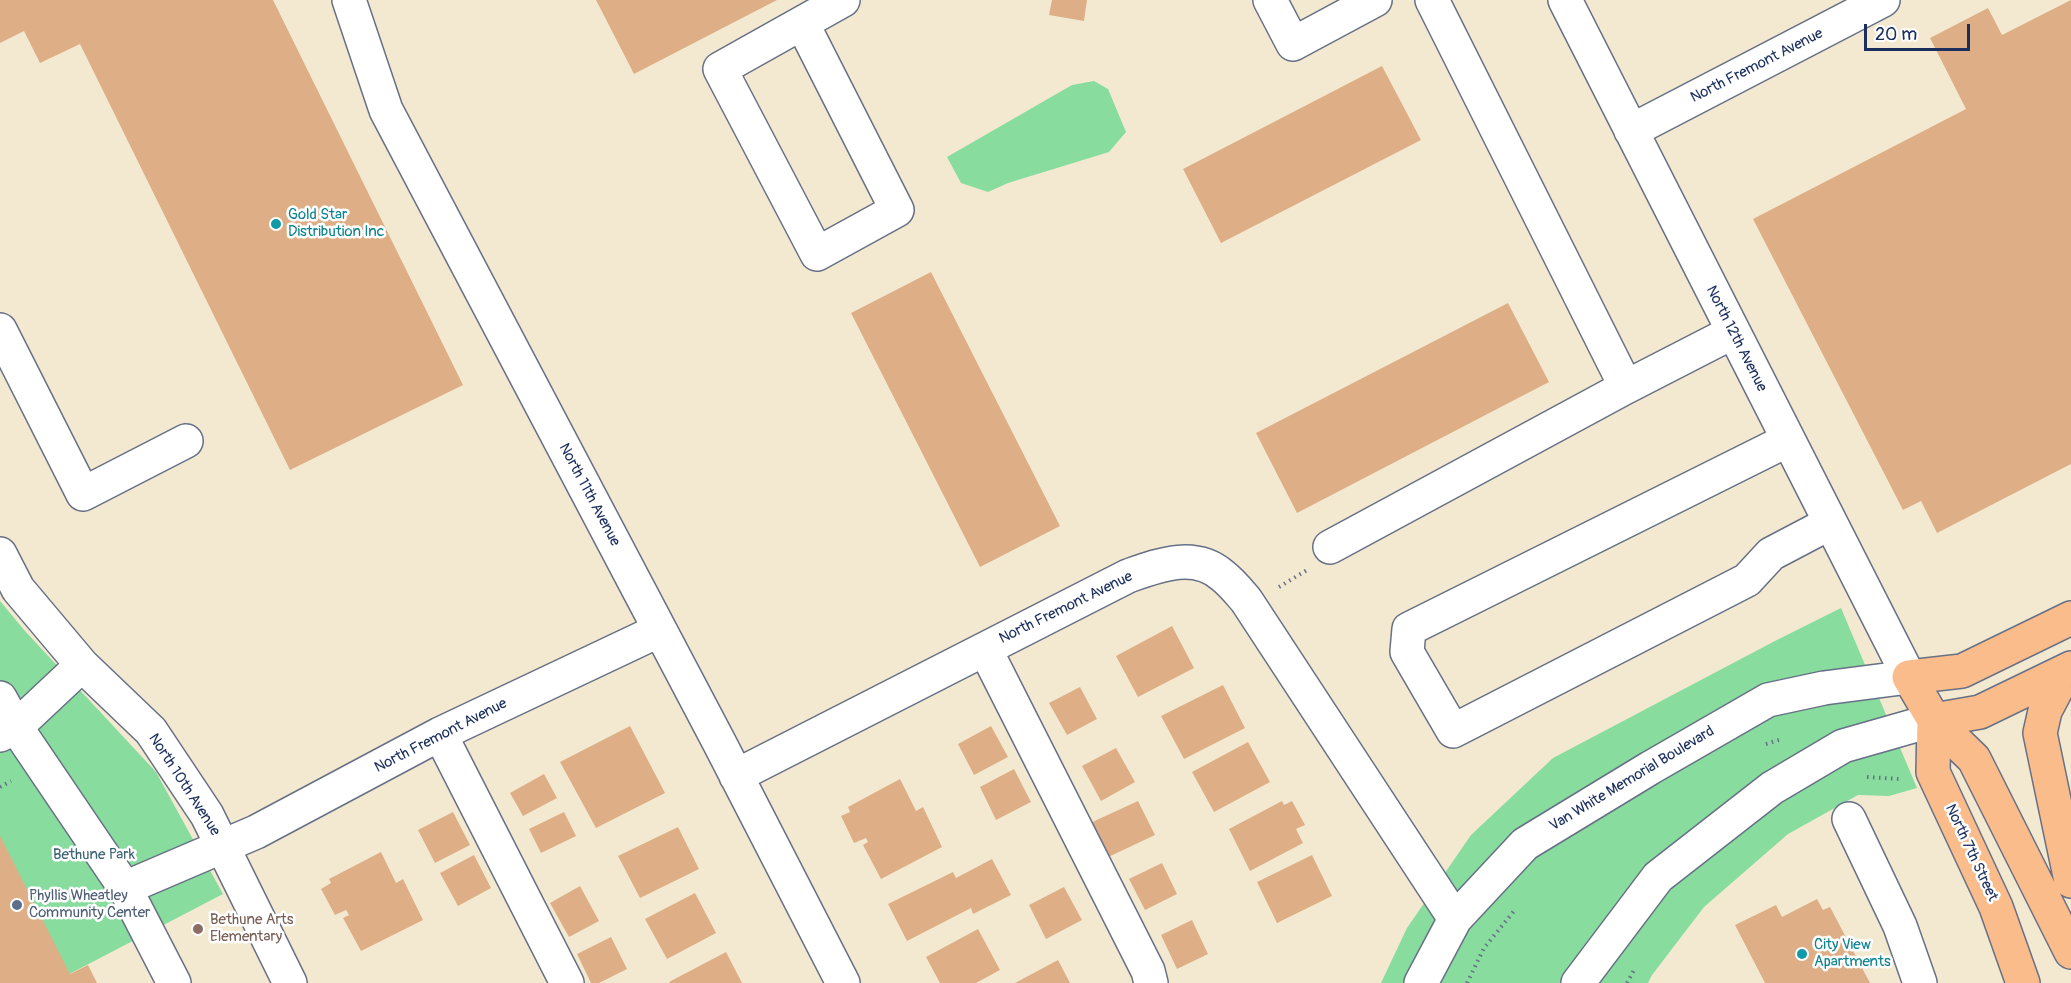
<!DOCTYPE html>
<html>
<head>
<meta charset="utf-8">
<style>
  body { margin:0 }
  #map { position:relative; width:2071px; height:983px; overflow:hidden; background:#f3e9d1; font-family:Pangolin,sans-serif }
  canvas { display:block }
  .scale { position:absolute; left:1864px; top:24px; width:106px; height:27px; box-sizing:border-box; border:3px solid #1b2f5e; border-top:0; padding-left:8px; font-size:18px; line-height:21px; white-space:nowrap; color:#1b2f5e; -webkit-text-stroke:4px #fff; paint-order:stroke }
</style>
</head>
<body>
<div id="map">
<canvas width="2071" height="983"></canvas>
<div class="scale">20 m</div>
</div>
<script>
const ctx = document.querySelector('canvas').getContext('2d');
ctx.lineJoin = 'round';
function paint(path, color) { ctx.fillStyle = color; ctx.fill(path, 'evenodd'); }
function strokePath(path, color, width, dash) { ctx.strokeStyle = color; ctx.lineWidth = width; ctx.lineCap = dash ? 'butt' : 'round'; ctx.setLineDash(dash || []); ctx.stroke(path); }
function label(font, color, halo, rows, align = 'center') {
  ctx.font = font + ' Pangolin,sans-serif'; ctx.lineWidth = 5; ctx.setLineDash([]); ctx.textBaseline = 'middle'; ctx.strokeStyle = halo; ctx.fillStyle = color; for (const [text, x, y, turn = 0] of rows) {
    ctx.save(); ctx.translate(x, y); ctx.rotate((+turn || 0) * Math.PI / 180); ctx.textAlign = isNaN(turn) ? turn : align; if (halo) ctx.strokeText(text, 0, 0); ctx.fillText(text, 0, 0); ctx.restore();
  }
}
paint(new Path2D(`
  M1094 81 1108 89 1126 132 1109 152 1008 183 988 192 961 183 947 157 1072 85Z
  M0 601 25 631 156 772 223 894 52 983H0Z
  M1841 608 1917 788 1889 796 1858 795 1788 834 1704 907 1652 975 1648 983H1381L1407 928 1471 835 1553 758 1773 642Z`), '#87dc9e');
paint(new Path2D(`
  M0 0H273L463 385 290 470 80 44 40 63 24 31 0 43Z
  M596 0H777L634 74Z
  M1052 0H1087L1084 21 1049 15Z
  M2071 0V464L1937 533 1921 501 1903 510 1753 219 1966 109 1930 38 1988 8 2002 35Z
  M1382 66 1421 140 1221 243 1183 169Z
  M931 272 1060 526 980 567 851 313Z
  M1508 303 1549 382 1297 513 1256 433Z
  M1172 626 1194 668 1138 697 1116 656Z
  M1223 685 1245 728 1184 759 1161 716Z
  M1080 687 1097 719 1067 735 1049 703Z
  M630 726 665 793 596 828 560 762Z
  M991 726 1008 757 974 775 958 744Z
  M1248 742 1270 782 1214 812 1192 772Z
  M1116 748 1135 782 1101 801 1082 766Z
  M1014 769 1031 802 996 820 980 787Z
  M544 774 557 798 523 816 510 793Z
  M900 779 916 811 923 807 942 847 881 879 863 845 868 842 866 838 854 843 841 816 850 812 848 807Z
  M1138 801 1155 835 1104 859 1088 824Z
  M1282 801 1284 805 1292 801 1305 825 1296 829 1303 843 1250 871 1229 829Z
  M453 812 470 845 435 863 418 830Z
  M564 812 576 836 541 853 529 829Z
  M678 827 699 869 640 898 618 856Z
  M0 836 70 974 88 965 97 983H0Z
  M381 852 396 883 403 879 423 920 361 951 343 918 349 915 346 910 335 915 321 889 331 883 329 879Z
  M474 855 491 888 458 906 440 873Z
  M1312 855 1332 896 1277 923 1257 882Z
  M992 859 1011 895 973 914 971 908 907 941 888 904 953 872 956 878Z
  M1162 863 1177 894 1145 910 1129 879Z
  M580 886 599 921 569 937 550 903Z
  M1064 887 1082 920 1046 939 1029 905Z
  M695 893 716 933 667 959 645 919Z
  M1817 899 1823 910 1830 907 1870 983H1765L1735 925 1776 905 1782 917Z
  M1192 920 1208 954 1177 969 1161 935Z
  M978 929 1000 970 976 983H940L926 957Z
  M611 937 627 969 599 983H591L577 954Z
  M726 952 742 983H670L669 982Z
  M1058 960 1070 983H1015Z`), '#deaf86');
const minor = new Path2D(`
  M349 0 386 110 719 742 843 983
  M1270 0 1293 44 1375 0
  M802 23 897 210 817 254 720 69 843 0
  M1631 131 1883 0
  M0 330 83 494 186 441
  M1626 387 1733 332
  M1788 440 1409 629 1407 652 1453 731 1747 580 1771 554 1830 523
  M1330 547 1626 387 1432 0
  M0 554 18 589 82 665 151 731 207 815 290 983
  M985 649 1148 971 1151 983
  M0 698 16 727 125 888
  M440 734 567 983
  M0 735 16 727 82 665
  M736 776 1128 576C1159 565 1195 551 1223 576 1232 583 1239 592 1246 600L1455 919
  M1849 819 1900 926 1920 983
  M174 983 125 888 256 832 440 734 660 630
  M1421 983 1455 919 1525 844 1650 768 1768 700 1824 688 1909 677 1565 0
  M1578 983 1658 877 1772 788 1843 746 1934 720`);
const major = new Path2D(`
  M2071 618 1962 671 1909 677 1934 720 1974 759 2071 952
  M2066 671 2045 711 2040 733 2071 881
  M1934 720 1933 772 1996 907 2023 983
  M1934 720 1980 712 2071 668`);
strokePath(minor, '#677086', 36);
strokePath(major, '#677086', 36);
strokePath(new Path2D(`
  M1279 587 1307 570
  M1766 744 1782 739
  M1867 777 1899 779
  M0 787 11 781
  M1467 983 1484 948 1514 911
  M1627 983 1634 970`), '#677086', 4, [1.5, 4.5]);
strokePath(minor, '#fff', 33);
strokePath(major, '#f9bc8a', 33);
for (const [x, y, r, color] of [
  [276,224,6,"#0f9aa8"],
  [17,905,6,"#5c6f8a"],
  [198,929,6,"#8d6e63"],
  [1802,954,6,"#0f9aa8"]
]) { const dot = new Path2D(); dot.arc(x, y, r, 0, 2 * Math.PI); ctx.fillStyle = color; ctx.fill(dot); strokePath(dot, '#fff', 2); }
label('15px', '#1b2f5e', '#fff', [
  ["North Fremont Avenue",1757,66,-27],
  ["North 12th Avenue",1736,339,63],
  ["North 11th Avenue",589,495,62],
  ["North Fremont Avenue",1066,608,-26],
  ["North Fremont Avenue",441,736,-27],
  ["Van White Memorial Boulevard",1632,779,-31],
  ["North 10th Avenue",184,785,57],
  ["North 7th Street",1971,853,65]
]);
label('15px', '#0d838f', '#fff', [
  ["Gold Star",288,215],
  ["Distribution Inc",288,232],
  ["City View",1814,945],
  ["Apartments",1814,962]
], 'left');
label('15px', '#3b6371', '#fff', [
  ["Bethune Park",94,855]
]);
label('15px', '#4e5e75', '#fff', [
  ["Phyllis Wheatley",29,896],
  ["Community Center",29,913]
], 'left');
label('15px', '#785e54', '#fff', [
  ["Bethune Arts",210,920],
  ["Elementary",210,937]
], 'left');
</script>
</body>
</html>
